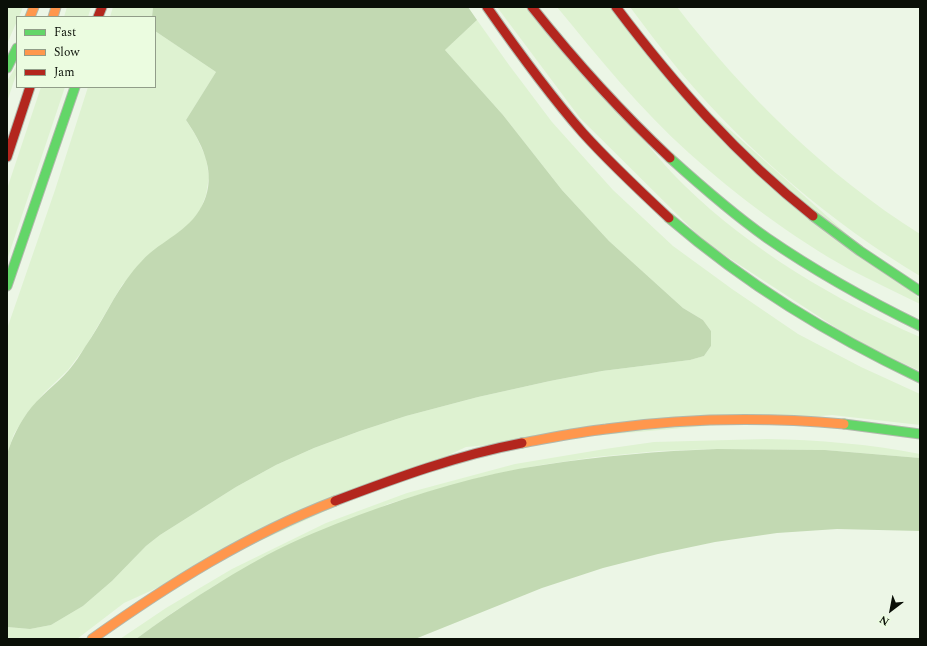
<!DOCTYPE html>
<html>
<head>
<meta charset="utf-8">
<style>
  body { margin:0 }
  #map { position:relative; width:927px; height:646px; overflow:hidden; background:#ecf6e6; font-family:Spectral,serif }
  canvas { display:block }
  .frame { position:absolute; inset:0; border:8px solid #0a0f07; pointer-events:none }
  .legend { position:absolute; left:16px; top:16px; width:140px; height:72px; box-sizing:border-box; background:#ebfce0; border:1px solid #919d89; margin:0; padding:5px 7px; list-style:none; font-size:12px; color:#0a0f07 }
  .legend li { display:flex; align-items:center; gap:8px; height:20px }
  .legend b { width:20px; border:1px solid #919d89 }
  .north { position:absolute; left:871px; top:590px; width:40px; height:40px; -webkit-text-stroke:3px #ebfce0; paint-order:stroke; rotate:212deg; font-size:11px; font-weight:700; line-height:16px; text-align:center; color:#0a0f07 }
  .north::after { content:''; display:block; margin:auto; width:14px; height:18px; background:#0a0f07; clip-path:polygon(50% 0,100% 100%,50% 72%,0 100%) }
</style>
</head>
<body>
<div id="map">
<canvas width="927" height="646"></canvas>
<div class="frame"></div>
<ul class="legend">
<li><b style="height:5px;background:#63d668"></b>Fast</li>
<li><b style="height:5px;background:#ff974d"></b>Slow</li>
<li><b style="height:5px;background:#b3261e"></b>Jam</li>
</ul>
<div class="north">N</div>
</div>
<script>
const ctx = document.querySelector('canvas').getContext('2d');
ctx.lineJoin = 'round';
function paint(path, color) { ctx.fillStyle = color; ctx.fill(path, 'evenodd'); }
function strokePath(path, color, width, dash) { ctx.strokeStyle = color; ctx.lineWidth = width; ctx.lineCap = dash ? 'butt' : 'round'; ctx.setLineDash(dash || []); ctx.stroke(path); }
paint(new Path2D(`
  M7 7H23L19 17H17V21L7 44Z
  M67 7H91L88 17H64Z
  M113 7H153L152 17H110Z
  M497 7H527C563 47 598 87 633 127 650 147 666 168 685 186 752 251 835 300 920 337V371L861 344 706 243 580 118Z
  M557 7H613L656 64 920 299V304C896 292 872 281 849 269 793 238 737 196 689 153 640 109 599 58 557 7Z
  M630 7H677C745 95 825 174 920 234V276C833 224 748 152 682 74 664 52 647 30 630 7Z
  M477 20 509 65 552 122 613 190 673 246 732 289 798 334 861 367 920 394V425L832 415 466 447 124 603 77 639H7V627L30 629 51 625 83 606 112 581 146 546 160 535 236 487 276 465 314 448 360 431 406 416 478 397 550 381 602 371 690 360 704 356 711 346V331L703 320 683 308 609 241 562 190 503 115 445 50Z
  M155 31 216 72 186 120 196 136 206 158 209 177 206 195 201 208 191 223 150 254 122 285 86 346 68 370 44 393 27 413 14 434 7 454V329L55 190 88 87H155Z
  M17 65V72L7 102V81Z
  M41 87H65L7 260V189Z
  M767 439C819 440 869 444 920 454V458L825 450 717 449 659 451 596 457 541 465 486 476 435 490 388 504 217 584 172 613 136 639H120L166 608 232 569 326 523 407 493 515 464 605 449 654 442Z`), '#def2d1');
paint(new Path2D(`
  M153 7H468L477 20 445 50 503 115 562 190 609 241 683 308 703 320 711 331V346L704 356 690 360 602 371 550 381 478 397 406 416 360 431 314 448 276 465 236 487 160 535 146 546 112 581 83 606 51 625 30 629 7 627V454C12 439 18 426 27 413 39 396 56 385 69 370 75 363 80 355 85 347 102 323 114 294 133 271 138 265 144 258 150 253 172 235 196 226 206 196 215 169 201 142 186 120L216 72 155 31V17H152Z
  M717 449 825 450 920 458V531L837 529 777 533 715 542 658 554 603 568 542 588 415 639H136C178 608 221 580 267 555 297 539 328 527 359 515 418 493 480 474 543 465 601 456 659 451 717 449Z`), '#c2d9b2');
const fast = new Path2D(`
  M7 68 17 48
  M670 158C701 186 733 214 767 238 815 271 867 300 920 326
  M813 216 860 251 920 291
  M669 218C747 285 828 334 920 378
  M7 286 75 87
  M844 424 920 434`);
const slow = new Path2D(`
  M30 17 34 7
  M53 17 56 7
  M522 443C550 438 578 432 606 429 685 418 765 417 844 424
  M92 639C168 585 247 535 335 501`);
const jam = new Path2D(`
  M487 7C517 50 548 93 583 133 610 163 640 191 669 218
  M532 7C575 61 620 111 670 158
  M616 7C674 84 737 156 813 216
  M98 17 102 7
  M7 157 30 87
  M335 501C396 478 458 455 522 443`);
strokePath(fast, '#b1b8ac', 11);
strokePath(slow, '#b1b8ac', 11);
strokePath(jam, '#b1b8ac', 11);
strokePath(fast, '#63d668', 9);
strokePath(slow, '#ff974d', 9);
strokePath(jam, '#b3261e', 9);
</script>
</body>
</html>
